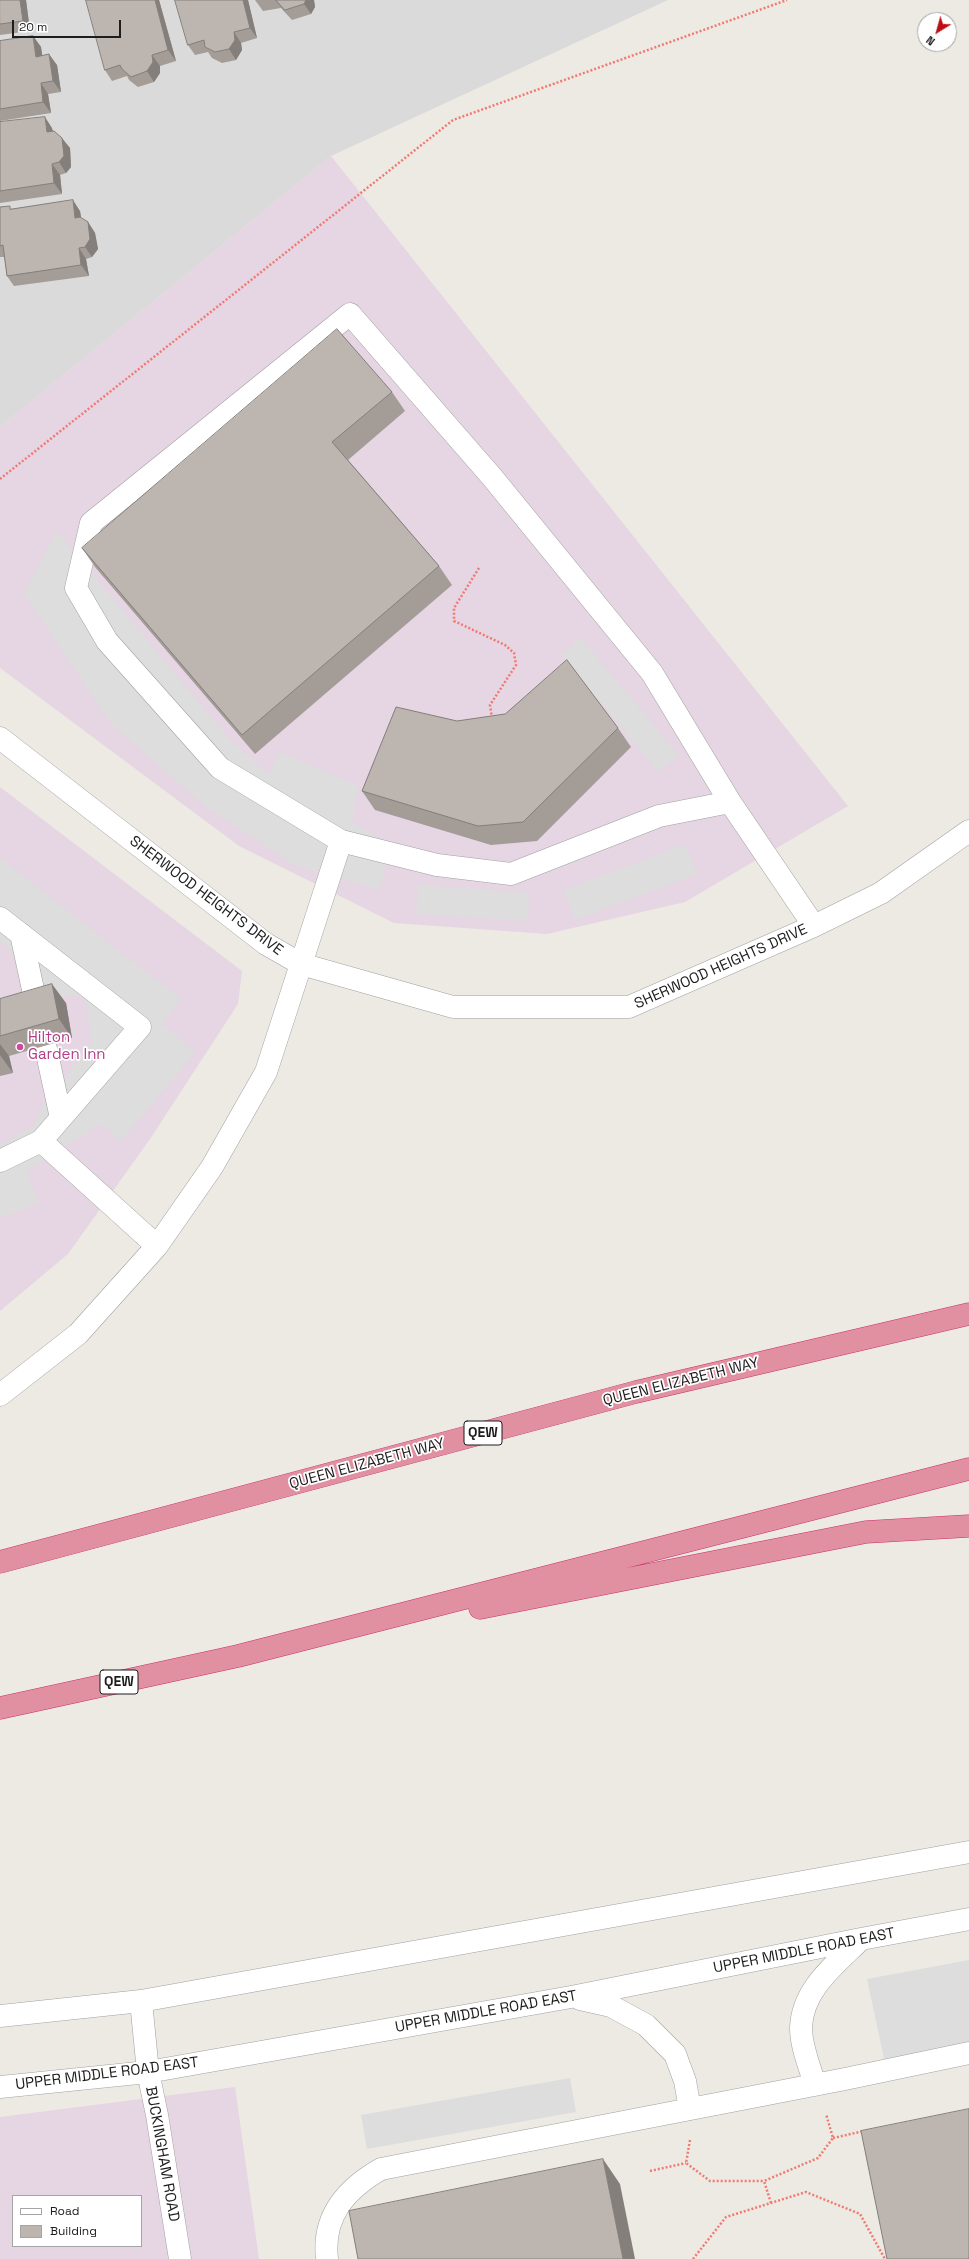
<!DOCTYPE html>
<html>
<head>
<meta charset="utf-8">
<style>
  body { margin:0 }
  #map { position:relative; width:969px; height:2259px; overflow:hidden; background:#edeae3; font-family:"Space Grotesk",sans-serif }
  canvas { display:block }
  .legend { position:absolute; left:12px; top:2195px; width:130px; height:52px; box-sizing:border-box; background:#fff; border:1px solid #a5a5a5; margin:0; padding:5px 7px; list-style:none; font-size:12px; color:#1d1d1d }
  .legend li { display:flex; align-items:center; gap:8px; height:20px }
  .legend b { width:20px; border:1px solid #a5a5a5 }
  .north { position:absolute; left:917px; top:12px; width:40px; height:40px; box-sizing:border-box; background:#fff; border:1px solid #a5a5a5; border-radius:50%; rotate:217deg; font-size:11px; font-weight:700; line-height:16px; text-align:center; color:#1d1d1d }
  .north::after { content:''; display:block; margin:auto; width:14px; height:18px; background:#bc0e14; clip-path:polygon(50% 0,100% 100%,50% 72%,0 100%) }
  .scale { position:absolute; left:12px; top:20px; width:109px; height:18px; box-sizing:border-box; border:2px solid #1d1d1d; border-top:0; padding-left:5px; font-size:12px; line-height:14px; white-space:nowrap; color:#1d1d1d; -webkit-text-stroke:3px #fff; paint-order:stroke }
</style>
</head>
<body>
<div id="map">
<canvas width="969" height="2259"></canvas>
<ul class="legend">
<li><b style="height:5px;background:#fff"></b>Road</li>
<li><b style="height:11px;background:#bdb5b0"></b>Building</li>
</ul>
<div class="north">N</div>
<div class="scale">20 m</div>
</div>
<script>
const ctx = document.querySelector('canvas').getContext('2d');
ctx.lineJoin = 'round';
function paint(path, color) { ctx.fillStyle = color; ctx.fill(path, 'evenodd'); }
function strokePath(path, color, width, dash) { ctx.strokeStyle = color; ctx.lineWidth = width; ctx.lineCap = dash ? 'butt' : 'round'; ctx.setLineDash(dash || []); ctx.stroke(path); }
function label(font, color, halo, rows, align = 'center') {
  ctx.font = font + ' "Space Grotesk",sans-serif'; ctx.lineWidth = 3.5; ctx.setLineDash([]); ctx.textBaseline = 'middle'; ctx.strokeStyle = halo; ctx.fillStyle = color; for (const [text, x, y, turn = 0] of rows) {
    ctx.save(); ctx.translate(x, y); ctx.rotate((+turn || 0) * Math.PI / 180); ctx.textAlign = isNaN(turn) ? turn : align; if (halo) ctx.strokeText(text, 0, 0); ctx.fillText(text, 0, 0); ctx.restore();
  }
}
paint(new Path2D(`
  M0 0H668L331 156 0 427Z`), '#dbdada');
paint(new Path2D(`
  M331 156 848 806 685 902 547 934 394 923 239 846 0 668V427Z
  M0 787 242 971 238 1004 150 1139 68 1254 0 1311Z
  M235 2087 259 2259H0V2117ZM13 2196H141V2246H13Z`), '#e6d5e3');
paint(new Path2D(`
  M57 531 230 740 268 774 280 752 358 786 352 823 390 843 380 890 298 867 206 807 111 724 24 593Z
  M581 638 679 755 658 772 561 655Z
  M685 844 697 874 575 920 564 890Z
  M0 858 182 1000 162 1024 196 1052 121 1141 101 1124 27 1171 39 1203 0 1218V1144L32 1127 44 1105 92 1042 84 996H26L10 950 0 940Z
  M418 885 529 893 528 921 416 914Z
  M969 1960V2048L886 2068 867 1979Z
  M570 2078 576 2112 367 2149 361 2115Z`), '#ddd');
const minor = new Path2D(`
  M0 738 266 944 301 964 453 1007H629L814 926 881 893 969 831
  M341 841 220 768 107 641 76 588 91 523 350 314 492 477 652 673 730 802
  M0 918 140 1027 41 1141 0 1161
  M21 934 37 1008
  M46 1049 61 1118
  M41 1141 157 1246
  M0 1395 78 1334 157 1246 212 1167 266 1072 341 841 437 865 511 874 659 816 730 802 814 926
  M580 1999 611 2006 646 2025 675 2054 685 2081 690 2109
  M141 2001 148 2072 157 2115 180 2259
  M0 2016 141 2001 969 1852
  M815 2085C810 2067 801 2047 801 2028 802 1989 836 1964 861 1939
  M0 2087 148 2072 571 1997 861 1939 969 1919
  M327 2259C322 2216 346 2189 381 2169L845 2079 969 2053`);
const highway = new Path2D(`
  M0 1562 636 1392 969 1314
  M480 1608 866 1532 969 1526
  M0 1708 238 1656 969 1469`);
strokePath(minor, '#a1a1a1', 23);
strokePath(highway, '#cc306b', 23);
strokePath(new Path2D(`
  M0 479 453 120 787 0
  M479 568 454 608V621L505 645 514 653 516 665 490 705 492 718
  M833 2138 864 2131
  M690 2140 686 2163 710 2181H764
  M650 2171 686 2163
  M771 2203 764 2181 818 2158 833 2138 826 2114
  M693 2259 726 2217 806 2192 860 2214 885 2259`), '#f07a72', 2.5, [2, 2]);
strokePath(minor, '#fff', 22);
strokePath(highway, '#e090a1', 22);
paint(new Path2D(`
  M0 0H26L30 31 0 35Z
  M159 0 176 61 160 66V73L154 82 138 87 129 80 127 76 112 81 105 70Z
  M248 0 257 38 241 43 242 50 236 60 222 63 212 58 208 52 195 55 188 45Z
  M255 0H314L315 7 311 14 292 20 281 8 263 11Z
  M33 36 41 47 42 56 57 65 61 92 48 94 51 113 0 121V41Z
  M0 122 52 128 53 131 70 148 71 167 66 173 60 175 62 194 0 203Z
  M0 207 12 209 80 211 81 218 88 222 95 233 98 249 92 257 86 259 89 276 14 286 7 276 4 257H0Z
  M392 392 405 411 348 460 439 566 452 585 255 754 95 567 82 548Z
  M457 721 618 728 631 747 537 841 491 845 375 810 362 791Z
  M0 999 66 1003 72 1038 9 1056 13 1073 0 1076Z`), '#a39c97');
paint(new Path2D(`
  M20 0H26L30 31 23 21Z
  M155 0H159L176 61 168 50Z
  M243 0H248L257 38 250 28Z
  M306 0H314L315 7 311 14 304 4Z
  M234 32 241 43 242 50 236 60 229 49Z
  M33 36 41 47 44 67 36 57Z
  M49 54 57 65 61 92 53 81Z
  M152 55 160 66V73L154 82 147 71Z
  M41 83 48 94 51 113 43 102Z
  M45 117 52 128 54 143 47 132Z
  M62 138 70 148 71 167 66 173 59 162Z
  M52 164 60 175 62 194 54 183Z
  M73 200 80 211 83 229 75 218Z
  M88 222 95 233 98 249 92 257 85 247Z
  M79 248 86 259 89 276 81 265Z
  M52 984 66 1003 72 1038 59 1019Z
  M0 1044 9 1056 13 1073 0 1055Z
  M603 2159 620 2184 635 2259H623Z`), '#847f7b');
const building = new Path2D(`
  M0 0H20L23 21 0 24Z
  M86 0H155L168 50 152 55 153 62 147 71 131 77 122 69 120 65 105 70Z
  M175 0H243L250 28 234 32 235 40 229 49 215 52 205 47 204 40 188 45Z
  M276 0H306L304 4 285 10Z
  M33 36 36 57 49 54 53 81 41 83 43 102 0 109V41Z
  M45 117 47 132 54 131 62 138 64 156 59 162 52 164 54 183 0 191V122Z
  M73 200 75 218 80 217 88 222 90 239 85 247 79 248 81 265 7 276 3 245 0 246V207L10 206V209Z
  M337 329 392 392 332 442 439 566 242 735 82 548Z
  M567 660 618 728 523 822 478 826 362 791 396 707 457 721 505 714Z
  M52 984 59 1019 0 1036V999Z
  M969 2109V2259H887L861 2131Z
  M603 2159 623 2259H358L349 2211Z`);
paint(building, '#bdb5b0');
strokePath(building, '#847f7b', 1);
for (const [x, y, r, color] of [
  [20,1047,4,"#d1479c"]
]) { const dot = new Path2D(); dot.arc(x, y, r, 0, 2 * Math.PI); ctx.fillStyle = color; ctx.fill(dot); strokePath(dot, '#fff', 1.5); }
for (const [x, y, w] of [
  [483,1433,38],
  [119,1682,38]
]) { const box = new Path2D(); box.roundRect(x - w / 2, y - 12, w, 24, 3); ctx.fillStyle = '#fff'; ctx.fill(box); strokePath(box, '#1d1d1d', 1); }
label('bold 14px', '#1d1d1d', null, [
  ["QEW",483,1433],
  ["QEW",119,1682]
]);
label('15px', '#1d1d1d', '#fff', [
  ["SHERWOOD HEIGHTS DRIVE",206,896,37],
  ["SHERWOOD HEIGHTS DRIVE",721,967,-24],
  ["QUEEN ELIZABETH WAY",681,1382,-14],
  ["QUEEN ELIZABETH WAY",367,1464,-15],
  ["UPPER MIDDLE ROAD EAST",804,1951,-11],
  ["UPPER MIDDLE ROAD EAST",486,2012,-10],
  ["UPPER MIDDLE ROAD EAST",107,2074,-7],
  ["BUCKINGHAM ROAD",162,2154,80]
]);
label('15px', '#b23c85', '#fff', [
  ["Hilton",28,1038],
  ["Garden Inn",28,1055]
], 'left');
</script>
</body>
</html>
